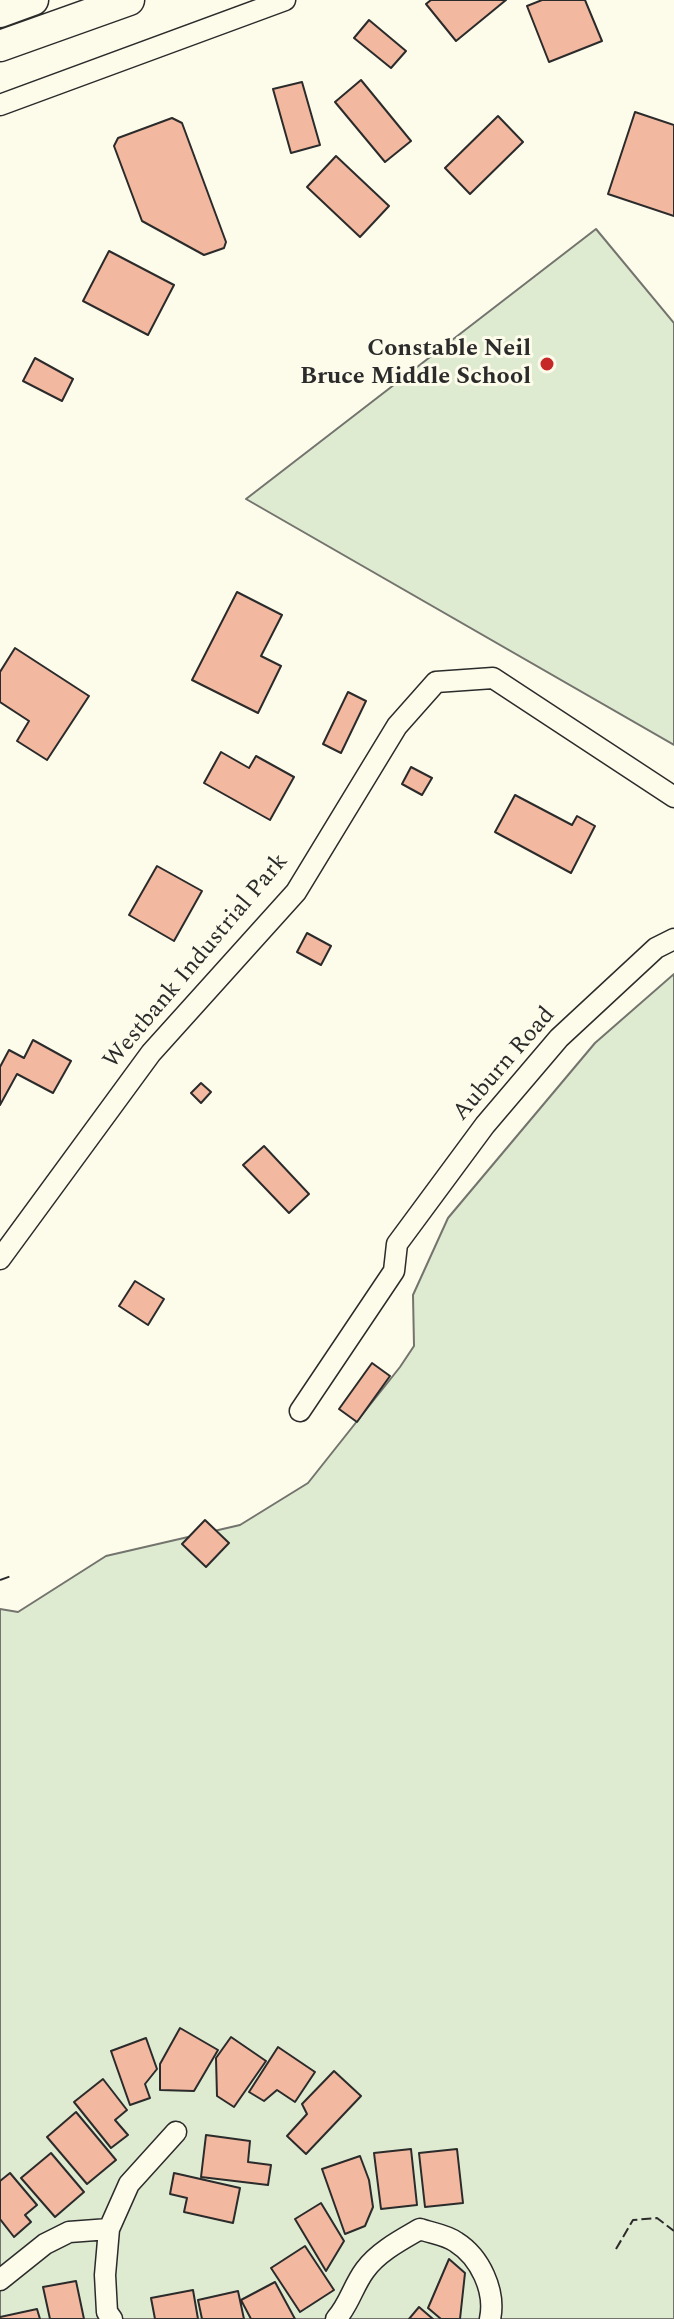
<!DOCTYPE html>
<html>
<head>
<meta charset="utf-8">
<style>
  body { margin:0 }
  canvas { display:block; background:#fdfbea }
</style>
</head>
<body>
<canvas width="674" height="2319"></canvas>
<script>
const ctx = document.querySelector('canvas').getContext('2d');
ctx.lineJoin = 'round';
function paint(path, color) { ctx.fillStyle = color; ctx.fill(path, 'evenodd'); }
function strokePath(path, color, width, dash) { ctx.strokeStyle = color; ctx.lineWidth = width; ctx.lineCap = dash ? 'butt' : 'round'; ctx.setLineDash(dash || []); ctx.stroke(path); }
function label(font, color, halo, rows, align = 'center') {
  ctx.font = font + ' Spectral,serif'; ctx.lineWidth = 6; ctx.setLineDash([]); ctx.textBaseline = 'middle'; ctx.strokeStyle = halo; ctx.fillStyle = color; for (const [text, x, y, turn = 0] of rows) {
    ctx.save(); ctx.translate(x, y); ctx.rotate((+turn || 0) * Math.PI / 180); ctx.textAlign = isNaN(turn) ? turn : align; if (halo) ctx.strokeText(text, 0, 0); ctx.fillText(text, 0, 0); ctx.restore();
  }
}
const green = new Path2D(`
  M596 229 674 323V745L246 499Z
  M674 974V2319H0V1609L18 1612 106 1556 240 1525 308 1483 400 1367 414 1346 413 1295 448 1218 595 1043Z`);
paint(green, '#deebd1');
strokePath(green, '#74746e', 2);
const building = new Path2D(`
  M431 0H506L456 41 426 4Z
  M542 0H585L602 41 549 62 527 6Z
  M369 20 406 51 391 68 354 38Z
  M361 80 411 141 385 162 335 102Z
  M302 82 320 145 291 153 273 89Z
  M635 112 674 125V216L608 194Z
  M498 116 523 142 470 194 445 168Z
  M172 118 182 123 226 242 224 248 204 255 142 221 114 146 118 138Z
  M336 156 389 206 360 237 307 187Z
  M109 251 174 285 148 335 83 301Z
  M35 358 73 379 62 401 23 381Z
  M237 592 282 615 261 656 281 666 258 713 192 680Z
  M15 648 89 696 47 760 17 741 29 721 0 702V672Z
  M348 692 366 701 341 753 323 744Z
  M221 752 249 768 256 756 294 777 270 820 204 783Z
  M411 767 432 778 422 795 402 784Z
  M515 795 572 825 577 816 595 826 571 873 495 832Z
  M157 866 202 891 174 941 129 915Z
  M307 933 331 946 321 965 297 952Z
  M33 1040 71 1061 53 1093 17 1074 0 1105V1067L9 1050 24 1058Z
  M201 1083 211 1092 201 1103 191 1093Z
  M264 1146 309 1194 289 1213 243 1165Z
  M135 1281 164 1299 148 1325 119 1306Z
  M372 1363 390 1376 357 1422 339 1409Z
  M205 1520 229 1543 206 1567 182 1544Z
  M180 2028 218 2050 194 2091 160 2090V2064Z
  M231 2037 266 2061 234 2107 217 2096 216 2058Z
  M146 2038 157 2069 145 2084 150 2098 130 2105 111 2051Z
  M278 2047 315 2072 295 2102 277 2090 264 2101 249 2092Z
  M334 2071 361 2096 306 2154 287 2136 307 2114 302 2104Z
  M103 2079 127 2110 115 2120 128 2135 111 2148 74 2102Z
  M76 2112 116 2160 87 2184 47 2137Z
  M206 2135 250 2141 248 2162 271 2165 268 2185 201 2177Z
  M411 2149 417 2205 381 2209 374 2153Z
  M457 2149 463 2203 425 2207 419 2153Z
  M51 2153 84 2192 55 2217 21 2178Z
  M360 2156 369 2180 373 2207 365 2226 345 2234 322 2169Z
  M10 2173 37 2205 25 2215 31 2222 14 2237 0 2219V2181Z
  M174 2173 240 2188 233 2223 184 2212 187 2198 170 2194Z
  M321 2203 344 2241 326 2271 295 2219Z
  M305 2246 334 2290 300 2312 271 2268Z
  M449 2259 465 2273 460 2319H441L428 2308Z
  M76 2281 84 2319H50L43 2287Z
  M275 2282 295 2319H251L241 2300Z
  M193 2290 198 2319H155L151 2298Z
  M238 2291 244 2319H202L198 2300Z
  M419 2307 433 2319H409Z
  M37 2309 40 2319H0V2317Z`);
paint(building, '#f2b8a0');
strokePath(building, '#2b2b2b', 2);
const minor = new Path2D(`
  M0 105 285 0
  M0 1259 151 1053 296 892 397 726 436 682 493 678 674 797
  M300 1411 394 1271 397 1244 485 1125 559 1038 656 948 674 939
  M0 2280 45 2244 69 2232 109 2229
  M112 2319 107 2312 105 2275 109 2229 129 2184 176 2132
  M336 2319C349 2305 353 2286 365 2270 378 2252 401 2240 420 2229 431 2233 447 2235 456 2242 480 2257 496 2291 490 2319`);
const highway = new Path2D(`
  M0 12 33 0
  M0 46 129 0`);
strokePath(minor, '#2b2b2b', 23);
strokePath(highway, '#2b2b2b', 33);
strokePath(minor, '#fdfbea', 20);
strokePath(highway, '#fdfbea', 30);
strokePath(new Path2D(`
  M0 1580 11 1576
  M616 2249 633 2220 657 2218 674 2231`), '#2b2b2b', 2, [10, 4]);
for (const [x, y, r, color] of [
  [547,364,8,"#c62828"]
]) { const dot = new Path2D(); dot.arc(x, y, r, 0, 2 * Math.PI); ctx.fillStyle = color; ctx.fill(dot); strokePath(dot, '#fdfbea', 3); }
label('bold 24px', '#2b2b2b', '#fdfbea', [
  ["Constable Neil",531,350],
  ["Bruce Middle School",531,378]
], 'right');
label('24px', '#2b2b2b', '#fdfbea', [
  ["Westbank Industrial Park",197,962,-50],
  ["Auburn Road",505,1065,-49]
]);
</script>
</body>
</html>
